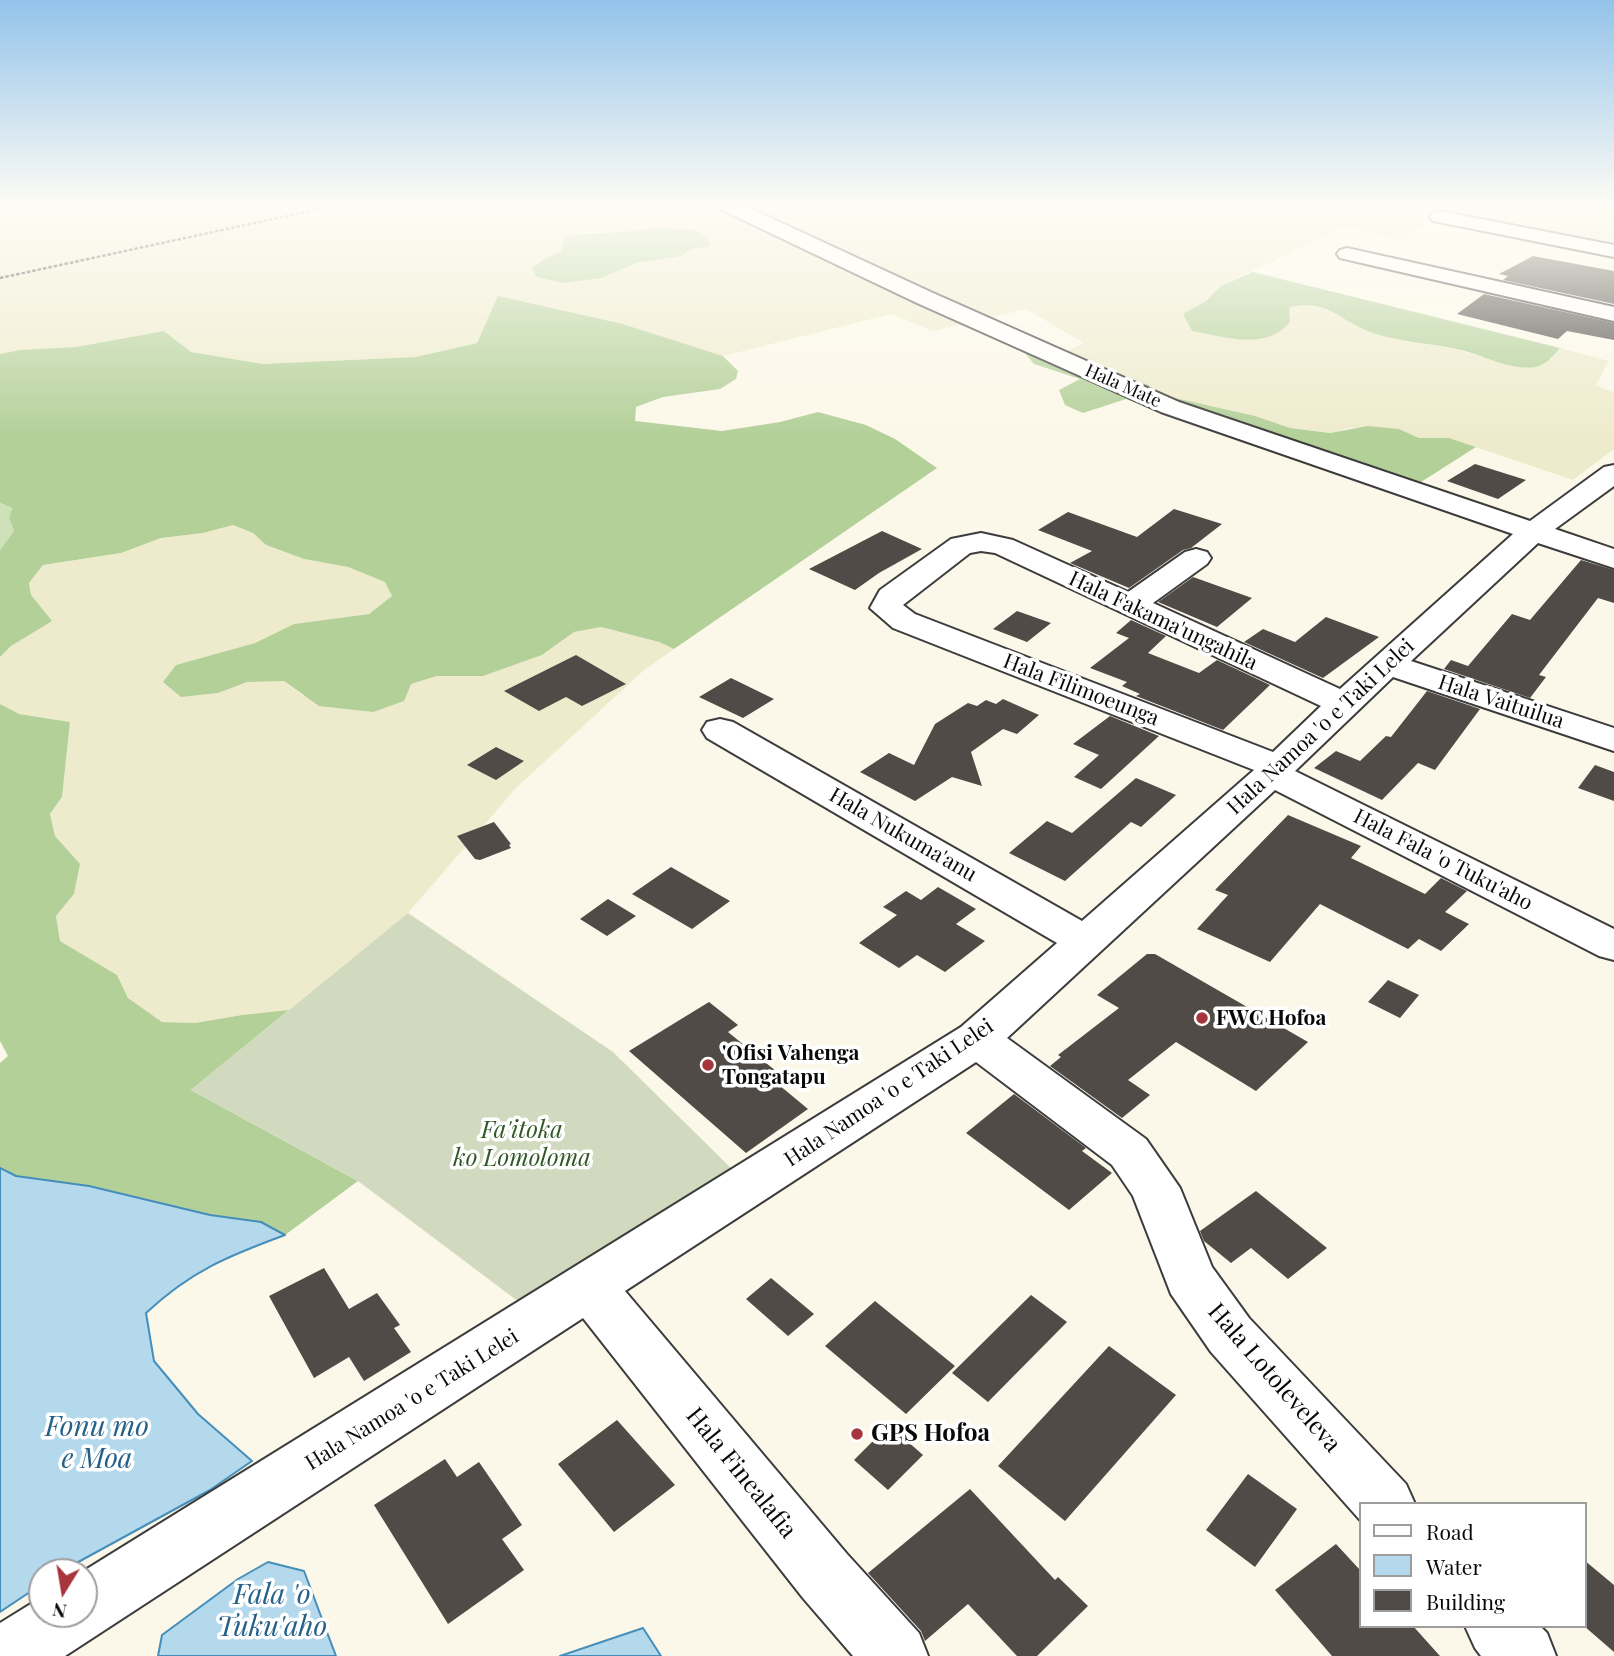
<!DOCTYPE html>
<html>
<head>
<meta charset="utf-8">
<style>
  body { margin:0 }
  #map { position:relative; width:1614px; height:1656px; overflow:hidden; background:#fcf8e9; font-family:"Playfair Display",serif }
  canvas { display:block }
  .legend { position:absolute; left:1359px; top:1502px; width:228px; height:126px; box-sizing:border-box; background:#fff; border:2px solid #9d9d9d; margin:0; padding:9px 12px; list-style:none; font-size:21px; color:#090909 }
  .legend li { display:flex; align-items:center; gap:14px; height:35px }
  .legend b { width:35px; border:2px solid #9d9d9d }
  .north { position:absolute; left:28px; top:1558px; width:70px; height:70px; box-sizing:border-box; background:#fff; border:2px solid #9d9d9d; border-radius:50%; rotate:191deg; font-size:19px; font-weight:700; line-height:28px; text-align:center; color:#090909 }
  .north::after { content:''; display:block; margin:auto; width:24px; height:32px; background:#a6353d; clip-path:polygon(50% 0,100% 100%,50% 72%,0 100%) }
</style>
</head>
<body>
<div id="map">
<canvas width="1614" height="1656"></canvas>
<ul class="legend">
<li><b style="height:9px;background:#fff"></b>Road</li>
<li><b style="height:19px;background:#b4d9ed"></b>Water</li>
<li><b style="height:19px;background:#504b47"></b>Building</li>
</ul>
<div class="north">N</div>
</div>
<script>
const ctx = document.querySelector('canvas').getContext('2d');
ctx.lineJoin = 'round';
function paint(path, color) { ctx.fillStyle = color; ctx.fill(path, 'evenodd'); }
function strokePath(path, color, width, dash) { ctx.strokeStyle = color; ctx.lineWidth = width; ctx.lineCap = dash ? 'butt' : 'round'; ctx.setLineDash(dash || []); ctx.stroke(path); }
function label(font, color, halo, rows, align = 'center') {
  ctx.font = font + ' "Playfair Display",serif'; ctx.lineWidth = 7; ctx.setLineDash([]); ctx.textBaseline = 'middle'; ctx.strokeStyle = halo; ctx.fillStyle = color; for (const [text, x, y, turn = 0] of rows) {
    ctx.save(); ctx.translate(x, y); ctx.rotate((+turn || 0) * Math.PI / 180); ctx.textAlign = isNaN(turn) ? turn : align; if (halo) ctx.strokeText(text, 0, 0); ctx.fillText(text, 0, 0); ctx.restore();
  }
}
paint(new Path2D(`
  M0 205H1614V247L1444 213 1401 240 1344 227 1221 286 1206 301 1183 314 1289 307 1309 303 1336 311 1350 322 1394 339 1457 349 1512 366 1551 359 1560 348 1609 361 1596 385 1614 393V449L1573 480 1449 438H1419L1399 429 1350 428 1330 433 1290 428 1255 416 1152 393 1149 385 1091 364 1067 351 1084 343 1026 309 933 331 891 314 723 356 623 324 499 296 477 343 416 357 263 364 191 352 164 331 76 347 20 350 0 354ZM657 228 710 245 691 249 681 256 637 263 601 278 532 270 541 261 561 251 565 237 588 232 630 234Z
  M233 525 253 533 266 545 304 559 348 567 385 582 393 596 369 614 294 624 255 643 176 665 218 693 247 681H284L303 696 411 684 437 676H483L542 655 574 632 601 627 659 642 674 649 643 671 516 788 408 913 289 1010 242 1015 195 1023 162 1022 128 998 117 975 60 941 56 916 74 894 80 865 55 836 50 814 62 797 70 722 18 714 0 704V657L11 646 31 595 29 583 43 565 121 553 161 538 203 533Z`), '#eeebcd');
paint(new Path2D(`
  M0 503 12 508 9 518 14 531 0 550Z`), '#cee1b8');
paint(new Path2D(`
  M657 228 694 230 708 239 710 246 691 249 681 256 637 263 601 278 563 283 537 277 532 269 541 261 561 251 565 237C596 231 626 234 657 228Z
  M1253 272 1560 348C1553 356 1546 365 1535 367 1509 371 1482 354 1457 349 1429 343 1400 342 1373 333 1338 321 1331 299 1289 307L1290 322C1266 351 1225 337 1192 331L1183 314 1206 301 1221 286Z
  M498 296 623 324 723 356 738 371 736 379 720 389 663 397 636 407 635 421 722 431 780 422 818 412 866 425 895 439 937 468 674 649 659 642 601 627 574 632 542 655 483 676H437L411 684 404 701 373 712 319 706 284 681 247 682 218 693 181 697 163 682 176 665 255 643 294 624 369 614 392 596 385 582 348 567 304 559 266 545 253 533 233 525 203 533 161 538 121 553 43 565 29 583 31 595 52 621 11 646 0 657V550L14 531 9 518 12 508 0 503V354L20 350 76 347 164 331 191 352 263 364 416 357 477 343Z
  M1038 347 1067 351 1091 364 1149 385 1153 393 1255 416 1290 428 1330 433 1368 426 1399 429 1419 438H1449L1476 447 1399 496 1126 399 1083 413 1065 405 1059 390 1080 379 1034 364 1024 352Z
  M0 704 19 714 70 722 62 797 50 814 55 836 80 864 74 894 56 916 60 941 117 975 128 998 162 1022 195 1023 242 1015 289 1010 191 1090 358 1181 285 1235 261 1222 210 1215 89 1186 16 1176 0 1168V1063L8 1056 0 1041Z`), '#b3d099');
paint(new Path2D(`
  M408 913 613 1052 732 1169 519 1302 358 1181 191 1090Z`), '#d1dabe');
const water = new Path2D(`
  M0 1168 16 1176 89 1186 210 1215 261 1222 285 1235C228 1256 191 1271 146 1313L154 1361 198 1414 252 1461 210 1490 60 1572H42V1584L0 1612Z
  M268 1562 304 1571 336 1656H158L162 1635 238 1579Z
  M643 1628 661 1656H560Z`);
paint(water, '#b4d9ed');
strokePath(water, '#458eba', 2);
paint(new Path2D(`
  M1533 256 1614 271V304L1503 280 1508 276 1499 274Z
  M1484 294 1614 323V340L1567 331 1558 339 1457 314Z
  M1475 464 1526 480 1498 499 1447 481Z
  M1174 509 1222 524 1191 548 1183 550 1129 588 1070 563 1092 551 1038 530 1068 512 1137 537Z
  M882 531 922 549 879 573 855 590 809 569Z
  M1581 560 1614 570V603L1598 598 1539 675 1546 677 1530 698 1444 669 1451 660 1468 666 1512 614 1530 620Z
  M1193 577 1252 598 1217 627 1158 602Z
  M1017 611 1051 623 1027 642 993 629Z
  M1326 617 1379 637 1323 678 1244 642 1263 629 1295 642Z
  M1131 620 1166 636 1148 653 1199 673 1217 660 1270 685 1223 730 1136 696 1140 694 1122 686 1127 682 1090 668 1129 638 1116 633Z
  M576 655 626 684 582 706 566 697 539 711 504 691Z
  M731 678 774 699 743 718 699 697Z
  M1427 691 1480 709 1435 770 1418 763 1382 800 1314 768 1336 751 1360 761 1386 736 1391 737Z
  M1003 699 1039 715 1017 734 1003 729 971 752 982 786 952 777 915 801 860 772 889 753 914 765 935 724 968 703 977 706 986 700 996 704Z
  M1110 716 1159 736 1101 789 1074 777 1099 755 1073 744Z
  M496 747 524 761 496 780 467 765Z
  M1595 765 1614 772V801L1578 788Z
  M1136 778 1176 795 1141 827 1131 822 1065 881 1009 853 1047 821 1072 833Z
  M1288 815 1361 846 1351 858 1425 894 1441 878 1467 891 1445 912 1469 924 1441 951 1419 939 1408 949 1320 904 1270 962 1197 929 1228 895 1215 890Z
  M494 822 511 844 509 845 511 848 480 860 475 859 457 836Z
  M671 867 730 901 692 929 632 894Z
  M938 887 976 909 956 924 985 941 945 972 917 955 899 968 859 943 897 915 883 907 906 891 921 900Z
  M608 899 636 916 607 936 580 919Z
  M1147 954H1155L1308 1042 1256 1091 1176 1042 1128 1080 1150 1095 1122 1118 1050 1066 1061 1057 1058 1055 1119 1008 1097 995Z
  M1388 980 1419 995 1400 1018 1368 1002Z
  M709 1002 738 1025 728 1032 787 1080 779 1085 808 1109 746 1153 629 1051Z
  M1014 1094 1086 1148 1082 1151 1112 1173 1069 1210 966 1133Z
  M1256 1191 1327 1248 1288 1279 1251 1248 1231 1263 1204 1241 1200 1231Z
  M324 1268 349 1309 377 1293 400 1325 394 1328 411 1352 364 1381 349 1357 314 1378 269 1296Z
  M771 1278 814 1314 788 1336 746 1299Z
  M1031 1295 1067 1322 988 1402 952 1373Z
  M875 1301 955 1366 906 1414 825 1346Z
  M1109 1346 1176 1395 1065 1521 998 1466Z
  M617 1420 675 1485 614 1532 558 1464Z
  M889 1425 923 1455 888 1490 854 1460Z
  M445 1459 457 1477 479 1462 522 1525 502 1539 524 1570 448 1624 374 1505Z
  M1248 1474 1297 1509 1255 1567 1206 1530Z
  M970 1489 1055 1580 1058 1577 1088 1606 1037 1656H1017L968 1604 925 1641 921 1631 868 1573Z
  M1336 1544 1360 1570V1626H1413L1440 1656H1332L1275 1590Z
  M1584 1560 1614 1585V1652L1584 1626Z`), '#504b47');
const minor = new Path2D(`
  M718 205H743L933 293 1179 402 1530 521 1604 467 1614 465V486L1555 529 1614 549V568L1538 543 1411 661 1614 728V751L1393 677 1295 771 1614 929V960L1599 956 1275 790 1007 1038 1146 1139 1180 1188 1212 1267 1249 1318 1406 1484 1415 1504H1360V1520L1211 1352 1171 1294 1133 1196 1112 1165 976 1062 625 1291 847 1554 919 1633 928 1656H853L803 1598 583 1318 65 1656H0V1623L42 1597V1614H84L82 1572 961 1027 1057 943 707 738 702 730 707 722 720 719 733 722 1082 921 1254 770 893 628 870 608 880 590 951 539 981 533 1013 540 1128 592 1185 552 1196 549 1207 552 1211 558 1207 564 1153 603 1340 689 1513 534 1161 412 917 303 720 209ZM981 551 995 553 1321 706 1273 752 915 614 903 605 970 553Z
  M1440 211 1614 245V257L1433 221 1430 217 1433 213Z
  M1347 248 1614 307V321L1340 258 1337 254 1340 250Z
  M1465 1626H1540L1547 1633 1556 1656H1481L1475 1648Z`);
strokePath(minor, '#3c3c3c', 4);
strokePath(new Path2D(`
  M0 278 338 205`), '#2b2b2b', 2.5, [3.5, 2]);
paint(minor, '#fff');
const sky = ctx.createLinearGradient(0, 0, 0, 437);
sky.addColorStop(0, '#93c3ea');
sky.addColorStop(0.47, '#fefcf5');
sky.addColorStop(1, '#fefcf500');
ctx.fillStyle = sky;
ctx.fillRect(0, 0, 1614, 437);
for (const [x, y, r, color] of [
  [1202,1018,7,"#a6353d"],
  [708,1065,7,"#a6353d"],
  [857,1434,7,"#a6353d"]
]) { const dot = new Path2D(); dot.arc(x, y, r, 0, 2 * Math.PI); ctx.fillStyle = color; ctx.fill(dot); strokePath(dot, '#fff', 2.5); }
label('18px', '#090909', '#fff', [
  ["Hala Mate",1123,386,24]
]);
label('21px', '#090909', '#fff', [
  ["Hala Fakama'ungahila",1163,621,25],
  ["Hala Filimoeunga",1081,690,21],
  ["Hala Vaituilua",1501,702,18],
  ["Hala Namoa 'o e Taki Lelei",1321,727,-43],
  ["Hala Nukuma'anu",903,835,30],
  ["Hala Fala 'o Tuku'aho",1443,860,27],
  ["Hala Namoa 'o e Taki Lelei",889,1093,-34],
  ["Hala Namoa 'o e Taki Lelei",412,1400,-32]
]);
label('bold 21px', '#090909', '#fff', [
  ["FWC Hofoa",1216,1018],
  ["'Ofisi Vahenga",722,1053],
  ["Tongatapu",722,1077]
], 'left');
label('italic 24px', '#305724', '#fff', [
  ["Fa'itoka",522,1131],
  ["ko Lomoloma",522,1159]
]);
label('24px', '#090909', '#fff', [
  ["Hala Lotoleveleva",1274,1378,49],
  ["Hala Finealafia",741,1473,51]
]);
label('bold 24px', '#090909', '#fff', [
  ["GPS Hofoa",871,1434]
], 'left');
label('italic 28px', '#256089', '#fff', [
  ["Fonu mo",97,1427],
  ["e Moa",97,1459],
  ["Fala 'o",272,1595],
  ["Tuku'aho",272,1627]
]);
</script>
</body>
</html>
